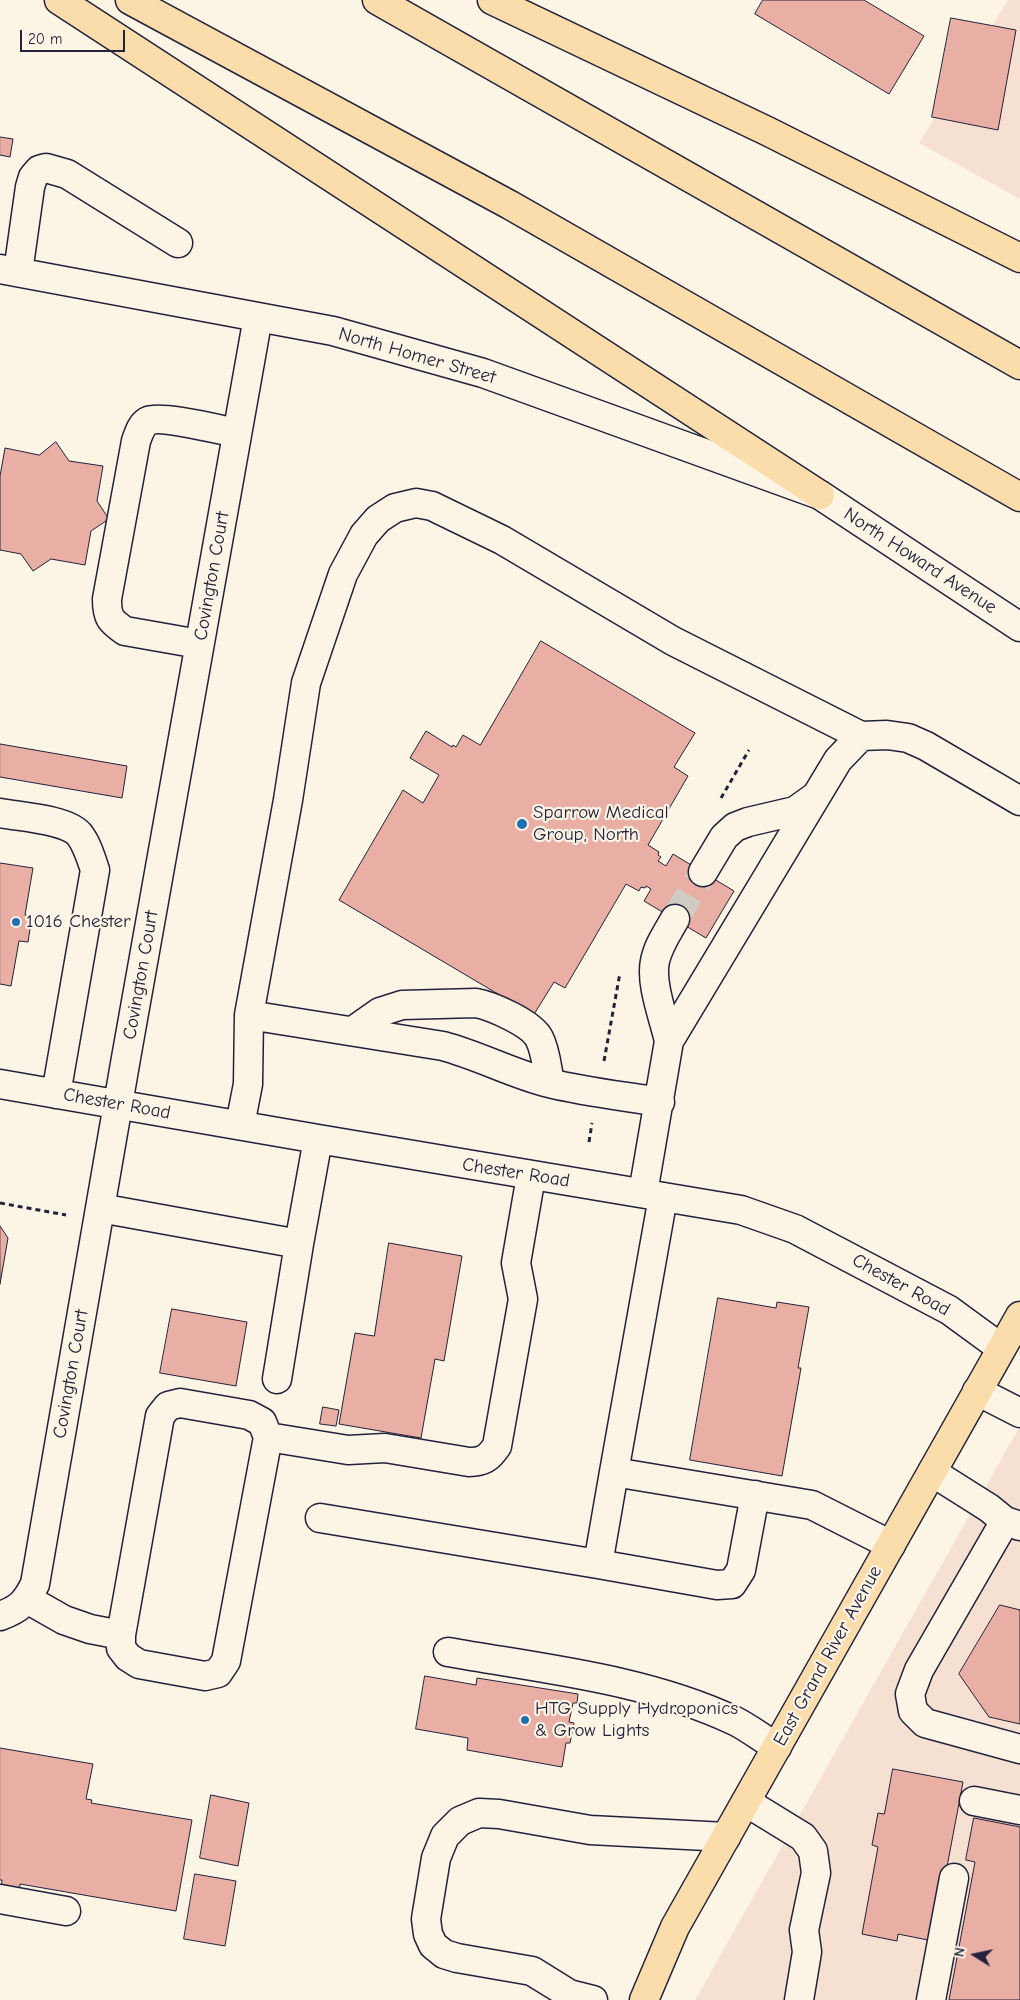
<!DOCTYPE html>
<html>
<head>
<meta charset="utf-8">
<style>
  body { margin:0 }
  #map { position:relative; width:1020px; height:2000px; overflow:hidden; background:#fcf5e5; font-family:"Comic Neue",sans-serif }
  canvas { display:block }
  .north { position:absolute; left:950px; top:1930px; width:50px; height:50px; -webkit-text-stroke:4px #fcf5e5; paint-order:stroke; rotate:280deg; font-size:14px; font-weight:700; line-height:20px; text-align:center; color:#22223b }
  .north::after { content:''; display:block; margin:auto; width:18px; height:22px; background:#22223b; clip-path:polygon(50% 0,100% 100%,50% 72%,0 100%) }
  .scale { position:absolute; left:20px; top:30px; width:105px; height:22px; box-sizing:border-box; border:2px solid #22223b; border-top:0; padding-left:6px; font-size:15px; line-height:18px; white-space:nowrap; color:#22223b; -webkit-text-stroke:4px #fcf5e5; paint-order:stroke }
</style>
</head>
<body>
<div id="map">
<canvas width="1020" height="2000"></canvas>
<div class="north">N</div>
<div class="scale">20 m</div>
</div>
<script>
const ctx = document.querySelector('canvas').getContext('2d');
ctx.lineJoin = 'round';
function paint(path, color) { ctx.fillStyle = color; ctx.fill(path, 'evenodd'); }
function strokePath(path, color, width, dash) { ctx.strokeStyle = color; ctx.lineWidth = width; ctx.lineCap = dash ? 'butt' : 'round'; ctx.setLineDash(dash || []); ctx.stroke(path); }
function label(font, color, halo, rows, align = 'center') {
  ctx.font = font + ' "Comic Neue",sans-serif'; ctx.lineWidth = 4.5; ctx.setLineDash([]); ctx.textBaseline = 'middle'; ctx.strokeStyle = halo; ctx.fillStyle = color; for (const [text, x, y, turn = 0] of rows) {
    ctx.save(); ctx.translate(x, y); ctx.rotate((+turn || 0) * Math.PI / 180); ctx.textAlign = isNaN(turn) ? turn : align; if (halo) ctx.strokeText(text, 0, 0); ctx.fillText(text, 0, 0); ctx.restore();
  }
}
paint(new Path2D(`
  M1008 0H1020V199L919 143Z
  M1020 1426V2000H695Z`), '#f6e0d2');
const building = new Path2D(`
  M763 0H864L924 36 889 94 755 14Z
  M951 18 1016 30 998 130 932 117Z
  M0 137 13 139 10 157 0 155Z
  M56 442 69 461 103 466 97 501 109 519 91 531 85 565 51 559 33 571 21 554 0 550V476L5 448 39 455Z
  M541 641 695 733 674 767 688 776 648 845 659 852 658 855 661 857 658 861 666 866 673 854 734 891 706 938 644 901 651 889 646 886 645 888 641 887 639 891 626 884 565 988 554 982 528 1024 498 1006 503 997 339 900 403 790 423 803 439 775 410 758 426 731 452 747 453 745 456 747 463 735 480 745Z
  M0 744 127 766 122 798 0 777Z
  M0 863 33 868 25 915 32 916 28 942 19 941 11 986 0 984Z
  M0 1226 8 1238 0 1284Z
  M389 1243 462 1256 444 1361 435 1359 421 1438 339 1424 355 1333 374 1336Z
  M718 1298 776 1308 777 1302 809 1307 798 1368H801L782 1476 690 1460Z
  M172 1309 247 1322 236 1386 160 1373Z
  M323 1407 339 1410 336 1426 320 1424Z
  M1000 1605 1020 1610V1724L989 1717 959 1674Z
  M425 1676 476 1685 477 1678 578 1694 577 1703H573L569 1722 574 1723 570 1743H566L562 1767 467 1750 468 1738 416 1729Z
  M0 1748 93 1764 86 1799 92 1800 91 1803 192 1820 176 1911 20 1884 19 1892 1 1888 2 1880H0Z
  M893 1769 963 1782 933 1941 898 1934 897 1941 862 1934 878 1847 872 1845 878 1813 884 1814Z
  M211 1795 249 1803 238 1866 200 1858Z
  M974 1818 1020 1827V2000H949L975 1862 966 1860Z
  M195 1874 236 1881 225 1946 184 1939Z`);
paint(building, '#e9afa4');
strokePath(building, '#22223b', 1);
strokePath(new Path2D(`
  M675 919 703 872`), '#d0cbc3', 28, [28, 14]);
const minor = new Path2D(`
  M0 269 333 331 483 373 820 495 1020 627
  M18 272 30 187 33 177 39 170 46 168 67 174 178 243
  M199 644 125 631C110 621 107 617 107 599L136 441C139 433 141 425 148 421 160 415 221 430 237 433
  M0 813C20 817 65 819 79 834 87 844 91 858 95 870L56 1094
  M703 872 724 837 735 827 748 822 795 811 816 796
  M249 1015 443 1046C480 1056 513 1074 549 1083 585 1092 623 1096 660 1102
  M353 1031 380 1012 402 1005 476 1003C492 1006 531 1023 539 1038 546 1051 547 1069 550 1083
  M669 1041C664 1019 650 983 655 961 658 946 667 933 675 919
  M0 1084 318 1139 741 1210 795 1229 949 1310 1001 1348
  M240 1125 248 1084 249 1015 288 800 306 683 343 574 364 535 378 519 395 508 416 503 432 506 502 540 673 641 861 736
  M643 1193 669 1041 838 760 861 736 887 735 908 738 926 746 1020 801
  M663 1197 614 1472 812 1505 891 1545
  M100 1208 299 1244 277 1379
  M299 1244 318 1139
  M977 1391 1020 1413
  M180 1403 249 1415 262 1422 268 1437 226 1661 218 1673 205 1676 139 1664 128 1657 121 1648V1635L160 1416 168 1406Z
  M268 1437 348 1450 385 1448 469 1462C483 1462 489 1458 497 1446L523 1299 516 1263 531 1176
  M614 1472 598 1564 717 1585 732 1584 741 1570 755 1495
  M932 1472 989 1508 1005 1521 1020 1526
  M320 1518 598 1564
  M1005 1521 919 1670 910 1694 913 1711 925 1723 1020 1749
  M27 1599 64 1620 90 1629 121 1635
  M0 1616C20 1609 26 1602 35 1584L126 1058 258 317
  M448 1652C544 1669 646 1679 735 1721 749 1728 763 1739 777 1747
  M974 1801 1020 1810
  M746 1802 803 1837 813 1851 816 1873 804 1930 807 1952 799 2000
  M0 1899 66 1911
  M593 2000 569 1994 532 1971 457 1958 444 1954 433 1945 428 1934 426 1919 436 1858 445 1836 460 1821 479 1813 499 1814 590 1830 726 1837
  M931 2000 954 1878`);
const major = new Path2D(`
  M644 2000 675 1927 1020 1316`);
const highway = new Path2D(`
  M59 0 820 495
  M130 0 510 205 1020 497
  M377 0 1020 365
  M492 0 767 131 1020 258`);
strokePath(minor, '#22223b', 31);
strokePath(major, '#22223b', 31);
strokePath(highway, '#22223b', 31);
strokePath(new Path2D(`
  M721 798 749 750
  M604 1061 620 973
  M589 1142 592 1123
  M0 1203 66 1215`), '#22223b', 3, [5, 4]);
strokePath(minor, '#fcf5e5', 28);
strokePath(major, '#fbdcab', 28);
strokePath(highway, '#fbdcab', 28);
for (const [x, y, r, color] of [
  [522,824,6,"#1f6fb2"],
  [16,922,5,"#1f6fb2"],
  [525,1720,5,"#1f6fb2"]
]) { const dot = new Path2D(); dot.arc(x, y, r, 0, 2 * Math.PI); ctx.fillStyle = color; ctx.fill(dot); strokePath(dot, '#fcf5e5', 2); }
label('19px', '#22223b', '#fcf5e5', [
  ["North Homer Street",417,356,16],
  ["North Howard Avenue",920,561,33],
  ["Covington Court",212,576,-80],
  ["Covington Court",141,975,-80],
  ["Chester Road",117,1104,10],
  ["Chester Road",516,1173,9],
  ["Chester Road",901,1285,29],
  ["Covington Court",71,1374,-80],
  ["East Grand River Avenue",828,1656,-61]
]);
label('19px', '#22223b', '#fcf5e5', [
  ["Sparrow Medical",533,813],
  ["Group, North",533,835],
  ["1016 Chester",26,922],
  ["HTG Supply Hydroponics",535,1709],
  ["& Grow Lights",535,1731]
], 'left');
</script>
</body>
</html>
